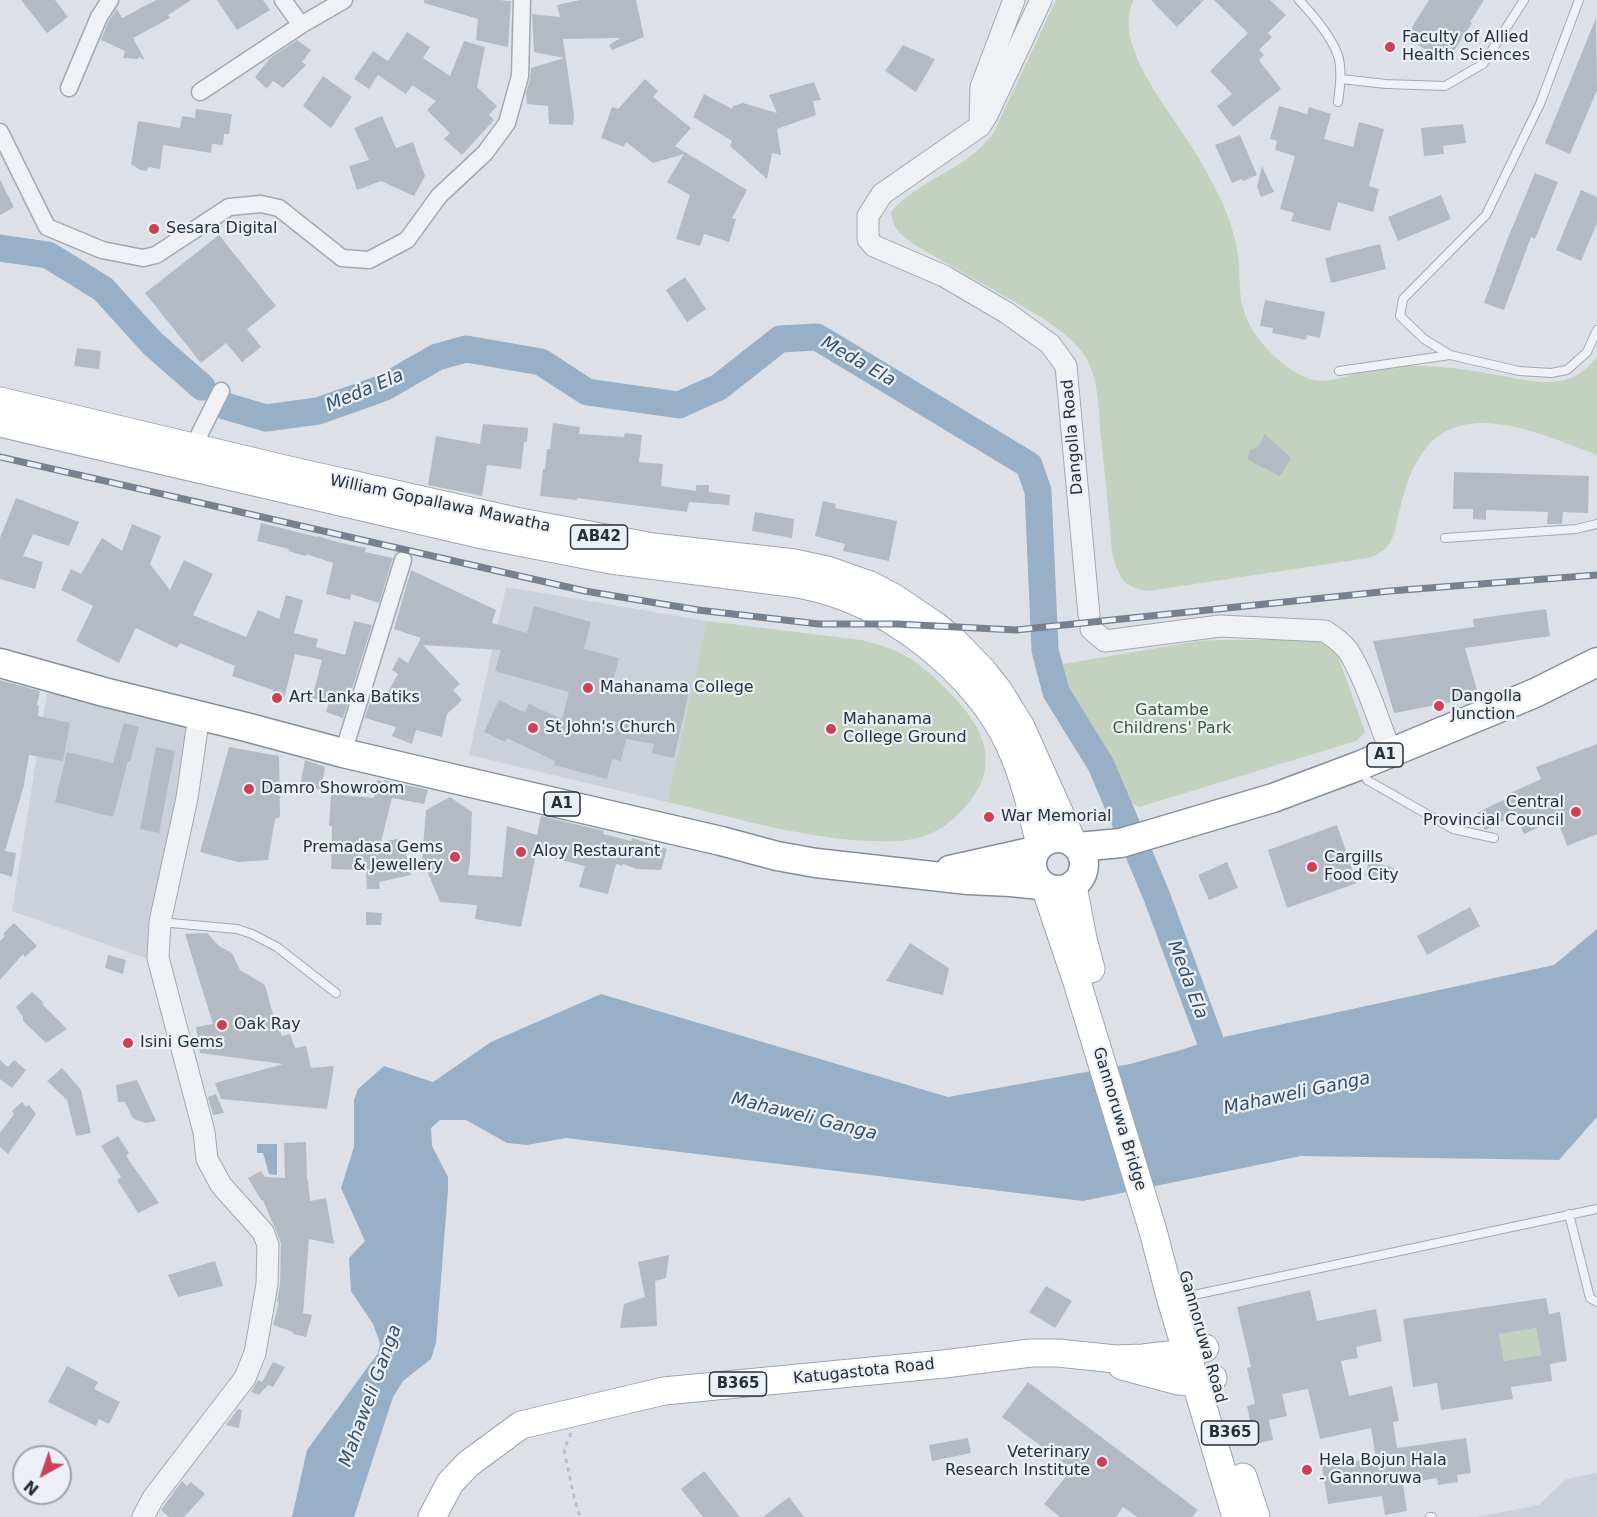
<!DOCTYPE html>
<html>
<head>
<meta charset="utf-8">
<style>
  body { margin:0 }
  #map { position:relative; width:1597px; height:1517px; overflow:hidden; background:#dde1e7; font-family:"DejaVu Sans",sans-serif }
  canvas { display:block }
  .north { position:absolute; left:12px; top:1445px; width:60px; height:60px; box-sizing:border-box; background:#ecf0f5; border:2px solid #9da3ab; border-radius:50%; rotate:220deg; font-size:16px; font-weight:700; line-height:24px; text-align:center; color:#262f3d }
  .north::after { content:''; display:block; margin:auto; width:21px; height:27px; background:#cd4056; clip-path:polygon(50% 0,100% 100%,50% 72%,0 100%) }
</style>
</head>
<body>
<div id="map">
<canvas width="1597" height="1517"></canvas>
<div class="north">N</div>
</div>
<script>
const ctx = document.querySelector('canvas').getContext('2d');
ctx.lineJoin = 'round';
function paint(path, color) { ctx.fillStyle = color; ctx.fill(path, 'evenodd'); }
function strokePath(path, color, width, dash) { ctx.strokeStyle = color; ctx.lineWidth = width; ctx.lineCap = dash ? 'butt' : 'round'; ctx.setLineDash(dash || []); ctx.stroke(path); }
function label(font, color, halo, rows, align = 'center') {
  ctx.font = font + ' "DejaVu Sans",sans-serif'; ctx.lineWidth = 4.5; ctx.setLineDash([]); ctx.textBaseline = 'middle'; ctx.strokeStyle = halo; ctx.fillStyle = color; for (const [text, x, y, turn = 0] of rows) {
    ctx.save(); ctx.translate(x, y); ctx.rotate((+turn || 0) * Math.PI / 180); ctx.textAlign = isNaN(turn) ? turn : align; if (halo) ctx.strokeText(text, 0, 0); ctx.fillText(text, 0, 0); ctx.restore();
  }
}
paint(new Path2D(`
  M506 587 707 621 667 802 469 755Z
  M48 686 189 724 178 796 148 959 12 911Z
  M1597 1473V1517H1477L1539 1505 1566 1479Z`), '#cbd0d9');
paint(new Path2D(`
  M1056 0H1134C1112 40 1163 102 1184 135 1195 151 1205 168 1214 186 1225 206 1233 227 1237 249 1240 266 1239 283 1241 299 1245 325 1262 346 1282 363 1291 370 1302 377 1313 380 1328 383 1344 377 1358 373 1374 369 1391 366 1407 366 1438 365 1468 370 1497 375 1515 378 1534 383 1552 382 1571 381 1585 372 1597 357V455C1542 435 1456 392 1418 460 1408 476 1404 494 1399 512 1393 537 1394 549 1368 558L1148 591C1122 588 1118 575 1112 552 1109 514 1105 476 1101 438 1099 413 1099 384 1088 361 1078 342 1058 329 1041 317L913 244C900 234 893 229 891 212 921 178 966 170 993 134Z
  M707 621 861 640C876 644 890 647 904 655 921 664 935 678 949 692 983 726 1003 764 966 806 952 823 934 835 913 839 894 843 873 841 854 840 791 835 729 816 667 802Z
  M1218 640H1319L1334 645 1365 732 1356 741 1139 807 1128 801 1058 676 1063 664 1199 641Z
  M1536 1328 1541 1355 1504 1361 1499 1334Z`), '#c3d1be');
paint(new Path2D(`
  M1597 929V1117L1559 1160 1301 1156 1083 1201 566 1138 527 1145 507 1143 466 1120H440L431 1128 432 1146 448 1177V1190L436 1343 431 1359 403 1381 393 1397 354 1517H292L307 1450 378 1353 380 1343 373 1324 351 1291 349 1258 365 1241 341 1188 354 1147V1100L358 1089 384 1066 433 1082 491 1042 601 994 948 1097 1130 1064 1184 1049 1210 1040 1554 965Z
  M257 1144H277V1175L269 1174 263 1153H257Z`), '#97afc7');
strokePath(new Path2D(`
  M0 248 48 255 103 289 152 343 202 387
  M222 403 225 406 266 418 318 411 383 388 437 357 466 349 541 362 587 392 679 405 719 387 780 339 817 337 1029 465 1038 491 1045 650 1056 692 1101 765 1127 826
  M1139 854 1157 897 1210 1040 1219 1075`), '#97afc7', 27);
paint(new Path2D(`
  M21 0H55L68 17 47 33Z
  M156 0H191L168 15 170 18 133 38 145 60 139 57 138 59 123 58 125 51 101 40 108 22 117 9 122 18Z
  M217 0H263L270 10 237 30Z
  M424 0H499L511 1 508 47 476 40 478 19 424 3Z
  M580 0H636L644 37 612 50 609 45 620 38 563 39 574 115 573 125 549 124 548 106 527 104 526 93 530 79 531 68 564 58 534 52 532 14 560 17 557 5Z
  M1151 0H1204L1177 27Z
  M1214 0H1270L1286 15 1268 33 1272 37 1259 50 1264 55 1259 60 1281 89 1233 127 1217 106 1232 94 1210 71 1248 33Z
  M1429 0H1484L1470 22 1472 23 1446 63 1406 37Z
  M1596 18 1597 90 1570 154 1545 143Z
  M407 32 430 47 423 58 450 76 464 41 485 47 477 87 497 106 489 115 494 120 462 155 444 139 450 133 427 110 436 101 412 85 406 94 378 75 369 89 354 79 373 51 388 61Z
  M297 40 311 50 302 62 306 65 283 88 273 81 267 89 255 77 270 58Z
  M903 45 935 59 916 92 885 71Z
  M323 76 352 97 331 128 303 106Z
  M645 79 658 91 653 97 691 128 675 146 747 190 732 218 736 219 729 242 704 234 700 246 676 239 690 195 667 182 684 154 653 163 626 142 624 147 601 138 612 107 618 109Z
  M814 82 821 100 813 101 816 115 777 129 781 155 772 153 767 179 730 146 732 141 693 117 704 94 732 109 733 106 743 103 777 113 769 95Z
  M1279 106 1307 114 1309 107 1331 114 1324 139 1353 147 1359 122 1384 129 1369 186 1379 189 1373 212 1338 202 1330 231 1291 221 1294 213 1280 209 1295 156 1275 150 1277 141 1270 139Z
  M196 109 232 114 229 134H224L223 145 212 144 211 153 163 145 160 169 149 167 146 171 140 170 131 164 138 121 180 128 182 116 195 118Z
  M382 116 396 148 413 142 425 176 414 196 381 181 357 190 349 166 369 160 354 128Z
  M1463 124 1466 143 1443 146 1444 154 1424 156 1421 128Z
  M1240 135 1257 175 1243 181 1242 179 1232 183 1215 145Z
  M1262 166 1274 192 1261 197 1257 187Z
  M1535 173 1558 182 1535 239 1531 237 1504 310 1484 303 1507 240Z
  M0 180 14 207 0 215Z
  M1581 190 1597 197V223L1581 261 1556 250Z
  M1441 195 1451 219 1398 241 1388 217Z
  M219 235 276 306 247 329 261 347 242 362 226 343 201 363 145 293Z
  M1380 244 1386 269 1331 283 1325 258Z
  M685 277 706 309 687 322 666 290Z
  M1265 300 1325 312 1320 338 1307 335 1306 340 1272 333 1273 328 1260 326Z
  M77 348 101 351 99 369 74 366Z
  M553 423 580 427 579 434 624 437 625 433 642 435 639 462 663 464 661 486 696 491V485H709V492L730 495 729 505 689 502 687 512 577 498V500L540 496 543 469H545L547 449H550Z
  M483 424 528 428 527 442H524L521 469 487 465 482 496 428 485 436 436 480 444Z
  M1265 434 1291 458 1280 476 1248 460 1249 450 1258 447Z
  M1454 472 1589 476 1588 513 1563 512 1562 524H1547L1548 512 1486 510V520L1473 519V509H1453Z
  M16 498 79 522 69 546 33 534 23 556 43 562 35 589 0 579V538Z
  M823 501 836 504 835 508 897 521 889 561 843 551 845 544 815 536Z
  M755 512 794 519 792 538 752 531Z
  M261 523 317 537 318 536 337 542 366 548 365 552 393 558 379 603 351 594 350 600 326 594 333 563 306 554V556L288 551 289 549 257 541Z
  M132 524 161 536 150 564 170 590 184 560 213 574 193 615 246 637 258 610 279 619 286 595 303 600 294 633 318 639 316 647 345 655 354 621 372 625 343 718 326 712 329 703 312 698 322 660 295 654 284 699 272 696 273 690 232 676 235 666 180 643 177 648 136 628 119 663 76 641 93 606 61 590 71 569 81 574 102 538 122 551Z
  M411 570 496 610 492 623 527 633 534 606 591 622 584 649 619 658 613 681 666 692 667 687 689 692 674 758 652 753 654 744 626 739 621 761 612 759 607 779 554 765 555 761 507 738 505 742 484 732 499 700 525 713 529 704 562 719 569 692 495 671 501 650 423 645 460 684 453 690 462 700 447 714 442 737 416 730 412 744 392 736 396 727 365 718 373 691 387 694 398 674 392 670 399 657 408 663 421 638 394 629Z
  M1546 609 1550 636 1465 648 1479 697 1394 713 1373 641 1474 627 1473 619Z
  M0 680 40 691 37 705 39 706 38 716 70 723 63 761 29 755 24 785 5 851 16 853 12 877 0 873Z
  M124 723 139 727 130 762 128 761 113 817 55 802 67 752 113 763Z
  M1597 744V834L1567 846 1557 819 1524 834 1515 815 1485 830 1477 813 1507 798 1506 795 1541 779 1536 767Z
  M156 747 175 751 159 833 140 829Z
  M229 747 279 756 280 817 275 819 268 860 238 862 200 852Z
  M305 760 325 767 321 790 300 786Z
  M377 780 384 782V780L428 790 424 804 392 798 381 842 402 838 411 875 379 882 380 889H367L366 870 331 869 332 826H329L331 794 374 798Z
  M450 797 472 812 470 861 468 875 502 877 507 826 537 835 541 816 604 831 603 834 631 841 632 838 667 849 661 870 637 869 623 864 622 866 616 864 608 894 579 887 585 866 536 854 521 927 475 919 477 905 440 902 427 871 421 873 426 810Z
  M1337 825 1357 883 1287 908 1268 850Z
  M1369 861 1394 868 1390 884 1365 876Z
  M1227 862 1238 888 1209 900 1198 875Z
  M1470 907 1480 926 1427 955 1417 936Z
  M366 912 382 913 381 925H366Z
  M14 923 37 946 25 957 23 954 0 980V941L5 936 3 934Z
  M207 933 219 946 232 953 240 970 265 985 274 1018 282 1036 290 1034 295 1048 306 1046 311 1068 334 1066 327 1109 221 1099 215 1083 283 1064 200 1053 196 1027 213 1024 185 934Z
  M910 943 949 968 943 995 886 981Z
  M108 955 126 960 123 974 105 968Z
  M32 992 44 1003 42 1004 67 1029 46 1043 23 1021V1017L16 1007Z
  M0 1060 8 1067 14 1060 26 1070 12 1088 0 1079Z
  M62 1068 81 1090 91 1133 76 1136 67 1100 47 1081Z
  M137 1080 156 1121 146 1123 136 1120 132 1117 125 1102H118L116 1085Z
  M216 1094 224 1113 213 1115 208 1097Z
  M22 1102 26 1107 29 1105 36 1114 8 1154 0 1147V1133L14 1114 12 1111Z
  M118 1136 129 1153 126 1156 159 1203 138 1213 117 1180 121 1177 101 1146Z
  M306 1142 307 1180H308L310 1201 326 1198 334 1244 309 1239 303 1313 312 1315 306 1337 293 1334V1332L273 1325 279 1302H277L280 1284 281 1243 263 1200H261L248 1178 261 1171 265 1177 285 1178 284 1143Z
  M669 1255 666 1278 655 1281 657 1326 620 1328 624 1304 645 1297 638 1262Z
  M215 1261 223 1286 178 1297 168 1275Z
  M1046 1286 1072 1301 1055 1328 1029 1312Z
  M1310 1290 1317 1321 1376 1309 1382 1341 1356 1347 1358 1358 1341 1361 1349 1396 1392 1386 1399 1421 1393 1422 1397 1448 1466 1438 1471 1473 1457 1475 1458 1482 1438 1485 1437 1478 1403 1484 1407 1511 1385 1515 1382 1496 1328 1504 1322 1466 1376 1458 1371 1428 1320 1439 1308 1389 1282 1394 1287 1416 1269 1420 1273 1440 1255 1444 1247 1406 1255 1404 1247 1368 1251 1367 1237 1307Z
  M1546 1298 1549 1314 1560 1312 1567 1361 1550 1364 1552 1381 1511 1387 1513 1399 1441 1410 1437 1383 1413 1387 1403 1319ZM1536 1328 1541 1355 1504 1361 1499 1334Z
  M273 1362 285 1367 273 1387 262 1382Z
  M67 1366 98 1382 94 1389 120 1402 109 1424 99 1419 96 1426 48 1402Z
  M258 1380 268 1385 259 1395 251 1392Z
  M1028 1382 1198 1510 1192 1517H1137L1123 1507 1116 1517H1060L1044 1504 1072 1469 1002 1417Z
  M238 1409 242 1410 239 1428 226 1425Z
  M968 1438 971 1453 932 1461 929 1445Z
  M704 1471 740 1517H703L681 1489Z
  M182 1481 187 1486 191 1482 205 1494 184 1517H169L161 1510Z
  M789 1497 804 1517H763Z`), '#b4bac4');
const service = new Path2D(`
  M1299 0C1313 15 1334 39 1339 59 1342 73 1340 88 1338 102
  M1341 79 1386 84 1445 86 1483 64 1524 0
  M1450 355 1424 339 1400 316 1403 299 1486 215 1540 104 1579 0
  M1339 371 1450 355 1519 371 1551 373 1567 370 1587 352 1597 330
  M1445 538 1576 529 1597 524
  M1362 768 1367 780 1453 829 1494 838
  M160 922 237 929 252 934 277 947 336 993
  M1569 1214 1590 1298 1597 1302
  M1175 1299 1597 1209
  M1430 1517H1432`);
const minor = new Path2D(`
  M283 0 301 25
  M69 88 99 17 110 0
  M200 92 301 25 344 0
  M0 132 47 227 102 250 143 258 156 255 229 207 261 204 279 208 342 258 369 260 407 240 439 196 485 153 507 123 520 76 522 0
  M193 447 221 391
  M343 753 403 560`);
const tertiary = new Path2D(`
  M1041 0 987 115 980 126 882 194 868 216V239L874 246 944 276 1007 313 1050 344 1066 366 1089 615
  M980 122 981 87 1014 0
  M1091 629 1105 641 1220 626 1325 631C1334 637 1343 643 1349 652 1366 680 1379 722 1391 753
  M143 1517 153 1498 245 1378 255 1353 267 1284 268 1245 263 1232 221 1185 207 1159 204 1132 158 958 160 922 187 798 199 715`);
const primary = new Path2D(`
  M0 401 293 471 515 521 653 547 794 563 827 570 870 585 893 597 936 626 954 641 983 671 998 690 1021 727 1073 843
  M0 423 483 535 611 560 799 584C823 589 846 596 868 607 883 614 897 624 911 633 948 660 981 692 1003 732 1022 767 1031 807 1040 845
  M1073 886 1083 939 1091 969
  M1045 887 1077 982 1153 1231 1171 1300 1236 1517
  M1122 1366 1178 1381 1196 1382 1213 1378
  M1243 1477 1256 1517
  M432 1517 450 1483 468 1464 521 1425 664 1391 944 1364 1031 1353H1058L1116 1359 1143 1358 1187 1353 1205 1348`);
const trunk = new Path2D(`
  M0 663 104 692 246 727 343 753 721 841 777 856 816 863 968 880 1011 882 1041 885
  M1032 864a26 26 0 1 1 52 0a26 26 0 1 1-52 0Z
  M1078 847 1121 843 1273 798 1361 765 1535 693 1597 662
  M950 870 1035 851`);
strokePath(service, '#a2a8b1', 10);
strokePath(minor, '#a2a8b1', 19);
strokePath(tertiary, '#a2a8b1', 23);
strokePath(primary, '#9ca5b2', 29);
strokePath(trunk, '#848e9d', 31);
strokePath(new Path2D(`
  M571 1433 564 1450 574 1497 580 1517`), '#bbbfc5', 3, [4.5, 4.5]);
strokePath(service, '#eff1f5', 8);
strokePath(minor, '#eff1f5', 16);
strokePath(tertiary, '#eff1f5', 21);
strokePath(primary, '#fff', 27);
strokePath(trunk, '#fff', 28);
const rail = new Path2D(`
  M0 457 585 591 698 610 819 624H897L1016 630 1390 591 1597 575`);
strokePath(rail, '#768090', 7);
strokePath(rail, '#ecf0f5', 4.5, [14]);
for (const [x, y, r, color] of [
  [1390,47,6,"#cd4056"],
  [154,229,6,"#cd4056"],
  [588,688,6,"#cd4056"],
  [277,698,6,"#cd4056"],
  [1439,706,6,"#cd4056"],
  [533,728,6,"#cd4056"],
  [831,729,6,"#cd4056"],
  [249,789,6,"#cd4056"],
  [1576,812,6,"#cd4056"],
  [989,817,6,"#cd4056"],
  [521,852,6,"#cd4056"],
  [455,857,6,"#cd4056"],
  [1312,867,6,"#cd4056"],
  [222,1025,6,"#cd4056"],
  [128,1043,6,"#cd4056"],
  [1102,1462,6,"#cd4056"],
  [1307,1470,6,"#cd4056"]
]) { const dot = new Path2D(); dot.arc(x, y, r, 0, 2 * Math.PI); ctx.fillStyle = color; ctx.fill(dot); strokePath(dot, '#ecf0f5', 2); }
for (const [x, y, w] of [
  [599,537,57],
  [1385,755,36],
  [562,804,36],
  [738,1384,57],
  [1230,1433,57]
]) { const box = new Path2D(); box.roundRect(x - w / 2, y - 12, w, 24, 4.5); ctx.fillStyle = '#ecf0f5'; ctx.fill(box); strokePath(box, '#262f3d', 1.5); }
label('bold 15px', '#262f3d', null, [
  ["AB42",599,537],
  ["A1",1385,755],
  ["A1",562,804],
  ["B365",738,1384],
  ["B365",1230,1433]
]);
label('16px', '#262f3d', '#ecf0f5', [
  ["Faculty of Allied",1402,38],
  ["Health Sciences",1402,56],
  ["Sesara Digital",166,229],
  ["Mahanama College",600,688],
  ["Dangolla",1451,697],
  ["Junction",1451,715],
  ["Art Lanka Batiks",289,698],
  ["Mahanama",843,720],
  ["College Ground",843,738],
  ["St John's Church",545,728],
  ["Damro Showroom",261,789],
  ["Central",1564,803,"right"],
  ["Provincial Council",1564,821,"right"],
  ["War Memorial",1001,817],
  ["Premadasa Gems",443,848,"right"],
  ["& Jewellery",443,866,"right"],
  ["Aloy Restaurant",533,852],
  ["Cargills",1324,858],
  ["Food City",1324,876],
  ["Oak Ray",234,1025],
  ["Isini Gems",140,1043],
  ["Veterinary",1090,1453,"right"],
  ["Research Institute",1090,1471,"right"],
  ["Hela Bojun Hala",1319,1461],
  ["- Gannoruwa",1319,1479]
], 'left');
label('16px', '#262f3d', '#ecf0f5', [
  ["Dangolla Road",1073,437,-95],
  ["William Gopallawa Mawatha",440,504,12],
  ["Gannoruwa Bridge",1119,1119,73],
  ["Gannoruwa Road",1202,1337,74],
  ["Katugastota Road",864,1372,-6]
]);
label('16px', '#3b5934', '#ecf0f5', [
  ["Gatambe",1172,711],
  ["Childrens' Park",1172,729]
]);
label('italic 18px', '#314e71', '#ecf0f5', [
  ["Meda Ela",858,362,30],
  ["Meda Ela",365,391,-23],
  ["Meda Ela",1187,980,69],
  ["Mahaweli Ganga",1297,1094,-12],
  ["Mahaweli Ganga",804,1117,14],
  ["Mahaweli Ganga",371,1396,-70]
]);
</script>
</body>
</html>
